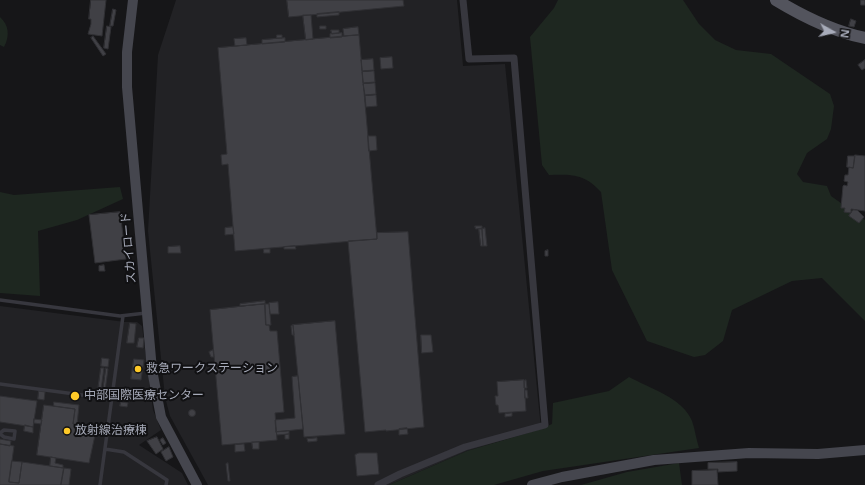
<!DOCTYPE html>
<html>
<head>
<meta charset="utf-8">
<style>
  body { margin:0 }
  #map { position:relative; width:865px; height:485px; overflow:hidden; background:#161618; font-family:"Open Sans",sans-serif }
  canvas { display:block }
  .north { position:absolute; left:813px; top:12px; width:40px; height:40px; -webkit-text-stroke:3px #111113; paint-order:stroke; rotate:98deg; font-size:11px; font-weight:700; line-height:16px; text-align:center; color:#a7abb9 }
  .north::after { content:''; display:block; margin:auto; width:14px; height:18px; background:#a7abb9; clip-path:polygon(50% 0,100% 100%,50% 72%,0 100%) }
</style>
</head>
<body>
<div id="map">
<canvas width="865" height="485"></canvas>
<div class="north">N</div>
</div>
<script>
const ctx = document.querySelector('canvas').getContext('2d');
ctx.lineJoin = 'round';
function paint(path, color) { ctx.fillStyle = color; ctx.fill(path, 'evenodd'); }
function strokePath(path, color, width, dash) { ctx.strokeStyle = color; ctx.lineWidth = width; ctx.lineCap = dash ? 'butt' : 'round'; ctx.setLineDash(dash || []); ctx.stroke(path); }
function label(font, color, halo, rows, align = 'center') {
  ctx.font = font + ' "Open Sans","Noto Sans JP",sans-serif'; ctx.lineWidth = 4; ctx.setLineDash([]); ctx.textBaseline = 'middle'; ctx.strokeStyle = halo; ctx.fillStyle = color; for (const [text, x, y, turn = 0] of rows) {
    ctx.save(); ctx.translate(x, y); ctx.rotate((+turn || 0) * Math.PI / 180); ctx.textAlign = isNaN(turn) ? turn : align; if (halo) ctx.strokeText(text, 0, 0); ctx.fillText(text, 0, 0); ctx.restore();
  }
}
paint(new Path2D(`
  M176 0H457L463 66 505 64 541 429 467 451 389 485H208L170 416 165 397 148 231 158 55Z
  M0 306 125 322H137L142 326 153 410 161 430 139 445 182 473 188 485H0Z`), '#222225');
paint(new Path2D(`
  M558 0H683L699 24 715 40 736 50 771 54 830 94 834 106 831 129 827 139 807 153 797 174 803 182 827 186 831 196 865 220V321L822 278 792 281 732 310 723 341 705 355 694 357 647 341 612 270 601 192C585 174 572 174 549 175L542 165 530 37 554 8Z
  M0 17C9 25 10 36 4 47L0 45Z
  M120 187 123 199 77 220 38 231 40 296 0 293V192L14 195Z
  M629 377C649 388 683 398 692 421 695 429 696 439 699 448L543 471 494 485H389L467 451 541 429 552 424 553 403 609 391Z
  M679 463 682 485H581L627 472Z`), '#1e2720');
const building = new Path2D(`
  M91 0H106L102 36 88 34 91 24V19H89Z
  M287 0H403L404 6 289 17Z
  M861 0H865V5H861Z
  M113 9 116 10 113 26H110Z
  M339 12V15L317 17V14Z
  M303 15H311L313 39 306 40Z
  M851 19 856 21 854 27 849 26Z
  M107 26 111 27 108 49 104 48Z
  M320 26H326V29H320Z
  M358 27 359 35 344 36 343 29Z
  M331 30H339V33L332 34Z
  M342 33V37L330 38V34Z
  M277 35H282V38H277Z
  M359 35 377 239 235 251 228 164 222 165 221 155 227 154 218 48Z
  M93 36 106 54 103 56 91 38Z
  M246 38 247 45 235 46 234 39Z
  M285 38V42L262 44V40Z
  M392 57 393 68 381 69 380 58Z
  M373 59 374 70 362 71 361 60Z
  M865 60V68L862 70 858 65Z
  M374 71 375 82 363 83 362 72Z
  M375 83 376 94 365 95 363 84Z
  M376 95 377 106 366 107 365 96Z
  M368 136H376L377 150 369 151Z
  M855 155 865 156V211L851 209V213L844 212 845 208H841L843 186 844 185 847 186 848 182 844 181 845 175H848L849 167 853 168Z
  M848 156H855L853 168 847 167Z
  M853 210H857L864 217 859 223 849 216Z
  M120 212 126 259 95 263 89 215Z
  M475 226H482V228L476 229Z
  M233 227 234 234 225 235V228Z
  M485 228 487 246H483L482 229Z
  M479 229H482L483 246H481Z
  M408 232 424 427 386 431V430L365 432 348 241 377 239V233Z
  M180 246 181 253H168V247Z
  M295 246 296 249H284V247Z
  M264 249H270V253H264Z
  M548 250V256H545V251Z
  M104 265 105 271H99V266Z
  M265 301V304L240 306V304Z
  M278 302 279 314H270L269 303Z
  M265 304 266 325H269L270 331H277L284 412 275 413 277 440 222 445 210 310Z
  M265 304H269L271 325H266Z
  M335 321 345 434 304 437 293 325Z
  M130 323 136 324 134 343H127Z
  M293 325 294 335H292L291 326Z
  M421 335H431L433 352 422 353Z
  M139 338H144L143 348 137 347Z
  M213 350 214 357H211L209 352Z
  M102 358 109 359 108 367 101 366Z
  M134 359 144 360 141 380 131 379Z
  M101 368H104L101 390H98Z
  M106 368 108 369 105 391H103Z
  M298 376 303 429 276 432 275 420 295 418 292 377Z
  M524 380 526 411 499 413 498 405H496L495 396H498L497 382Z
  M526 380 527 388H524V381Z
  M525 390H527L528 398H525Z
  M39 391 45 392 44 400 38 399Z
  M0 396 37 401 33 427 0 422Z
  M54 402 79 405 77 425 73 424 75 409 54 406Z
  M121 402 128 403 127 407 120 406Z
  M44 405 75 409 73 424 94 427 93 435H95L89 463 37 455Z
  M188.5 413a3.5 3.5 0 1 1 7 0a3.5 3.5 0 1 1-7 0Z
  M512 413V416L505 417V414Z
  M34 419 42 420 41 424 34 423Z
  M25 425 33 427V433L24 431Z
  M407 428 408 434 399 435V429Z
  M289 431V434L277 435 276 432Z
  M289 434V439H285V435Z
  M157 437 163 449 156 454 147 441Z
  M163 438 166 443 163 445 160 440Z
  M317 438V441L308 442 307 439Z
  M0 439 11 441 10 446 0 444Z
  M252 442H259V449H253Z
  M0 444 14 446 9 482 19 483 22 462 64 468 61 485H0Z
  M244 444 245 451 235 452V445Z
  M169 447 173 457 166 461 161 452Z
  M359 453H377L379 474 357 476 355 455Z
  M51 457 56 458 55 463 63 465V468L50 466Z
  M12 461 22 462 19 483 9 482Z
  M737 462V471L718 472V469H708V463Z
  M228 463 230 481H228L226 464Z
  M64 468 71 469 69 485H61Z
  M717 470 718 485H692V471Z`);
paint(building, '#404045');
strokePath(building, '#303034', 1);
strokePath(new Path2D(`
  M0 300 120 316 146 313
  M0 384 112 399
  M0 433 4 430 15 431 14 439 4 437 0 434
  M105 449 124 452 167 480 166 485
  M100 485 123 316`), '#37373e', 3.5);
strokePath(new Path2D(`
  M378 485 400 474 465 447 545 425 514 58 469 59 463 0`), '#37373e', 7);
strokePath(new Path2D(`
  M133 0 127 52V87L152 370 161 417 197 485
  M532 485 562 477 654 460 749 453 818 454 865 450`), '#45464e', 10);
strokePath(new Path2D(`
  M776 0C804 17 832 31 865 38`), '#53545d', 12);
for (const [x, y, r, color] of [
  [138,369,4,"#fec928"],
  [75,396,5,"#fec928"],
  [67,431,4,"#fec928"]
]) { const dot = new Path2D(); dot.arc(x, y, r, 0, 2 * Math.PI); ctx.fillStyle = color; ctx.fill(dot); strokePath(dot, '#111113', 1.5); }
label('12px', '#a7abb9', '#111113', [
  ["スカイロード",129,248,-95]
]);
label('12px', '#a7abb9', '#111113', [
  ["救急ワークステーション",146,369],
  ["中部国際医療センター",84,396],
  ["放射線治療棟",75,431]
], 'left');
</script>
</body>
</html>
